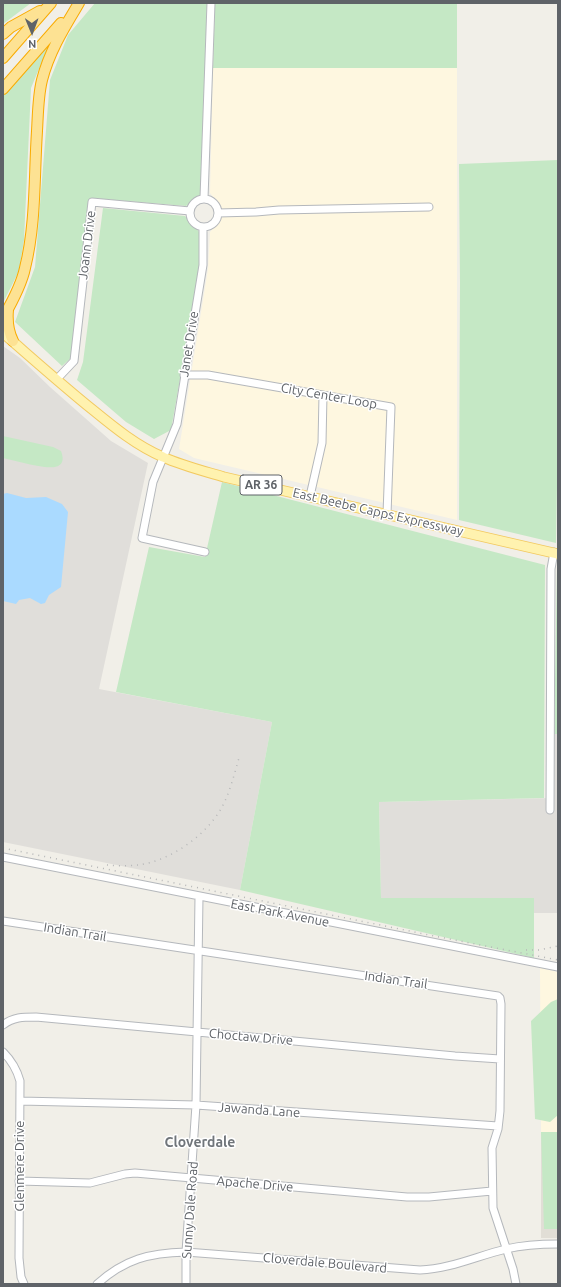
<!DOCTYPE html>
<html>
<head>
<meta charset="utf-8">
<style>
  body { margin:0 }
  #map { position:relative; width:561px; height:1287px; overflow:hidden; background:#f1efe8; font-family:Ubuntu,sans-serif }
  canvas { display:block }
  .frame { position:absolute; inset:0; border:4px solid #5f6368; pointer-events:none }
  .north { position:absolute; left:12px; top:12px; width:40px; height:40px; -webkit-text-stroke:3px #fff; paint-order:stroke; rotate:179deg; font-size:11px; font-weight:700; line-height:16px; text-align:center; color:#5f6368 }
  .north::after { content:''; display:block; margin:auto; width:14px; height:18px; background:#5f6368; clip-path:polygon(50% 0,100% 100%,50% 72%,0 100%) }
</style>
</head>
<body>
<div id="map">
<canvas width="561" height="1287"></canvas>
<div class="frame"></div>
<div class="north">N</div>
</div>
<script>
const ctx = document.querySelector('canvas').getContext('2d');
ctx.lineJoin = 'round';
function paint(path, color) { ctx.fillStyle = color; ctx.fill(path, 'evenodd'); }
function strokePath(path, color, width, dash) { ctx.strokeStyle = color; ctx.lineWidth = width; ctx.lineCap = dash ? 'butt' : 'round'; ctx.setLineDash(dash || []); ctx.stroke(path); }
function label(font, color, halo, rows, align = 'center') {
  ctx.font = font + ' Ubuntu,sans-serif'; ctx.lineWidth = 3; ctx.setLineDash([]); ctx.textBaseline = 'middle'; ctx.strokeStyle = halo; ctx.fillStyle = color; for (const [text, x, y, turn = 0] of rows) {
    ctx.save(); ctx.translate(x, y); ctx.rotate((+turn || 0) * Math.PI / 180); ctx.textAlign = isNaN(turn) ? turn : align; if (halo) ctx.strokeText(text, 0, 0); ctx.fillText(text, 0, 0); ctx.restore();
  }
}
paint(new Path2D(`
  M213 68H457V520L194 458 179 449 208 269 210 232 220 221 221 212 219 204 210 193Z
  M540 968 558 972V1132H541Z`), '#fef7e0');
paint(new Path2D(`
  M3 346 20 358 50 387 111 441 148 463 99 689 272 722 240 890 3 842Z
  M554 734H558V963V913H534V898H381L379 802 553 798Z`), '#e0deda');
paint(new Path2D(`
  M541 1132H558V1238H541Z`), '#e1ded6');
paint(new Path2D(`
  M3 3H31L3 24Z
  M95 3H207L201 195 186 206 90 198 71 358 62 366 15 322 35 267 50 80 68 35Z
  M215 3H457V68H213Z
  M51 40 31 88 24 240 19 271 3 303V94Z
  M558 160V430L556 543 459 520 460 283 459 164Z
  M103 208 185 216 201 234 200 266 171 430 154 439 126 422 77 380 83 362Z
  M3 436 53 447 61 451C70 475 40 466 28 464 20 462 11 460 3 458Z
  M222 482 545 565 544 798 379 802 381 898H534V958L240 890 272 722 116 692 149 547 205 557Z
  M557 568H558V734H554Z
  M558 999V1115L550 1122 535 1119 531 1021 551 1002Z
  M541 1132H558V1229H544Z`), '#c5e8c5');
paint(new Path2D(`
  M7 493 26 498 46 497 62 504 68 512 61 587 49 595 45 603 41 604 30 598 19 600 16 604 3 601V494Z`), '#aadaff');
const minor = new Path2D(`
  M204 198 211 3
  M190 213a14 14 0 1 1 28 0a14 14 0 1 1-28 0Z
  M218 213 256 212 279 210 429 207
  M203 227V265L177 424 153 482 142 538 205 552
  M184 375H208L391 407 387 514
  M57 379 74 361 92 202 190 211
  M310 496 322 443 323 395
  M550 810 551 569 554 552
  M3 857 558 967
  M3 921 498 996 500 998 501 1004 500 1111 498 1129 492 1148 493 1208 513 1269 516 1284
  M3 1025C13 1017 23 1017 36 1017L455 1056 500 1059
  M3 1052C12 1061 17 1070 20 1081L19 1258 21 1277 24 1284
  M20 1101 196 1105 498 1126
  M19 1181 90 1183 125 1174 135 1173 407 1197H429L492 1191
  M97 1284C125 1259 149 1253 186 1252L420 1270C450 1269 477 1256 506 1249 523 1245 541 1244 558 1244
  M186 1284V1252L196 1105 199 897`);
const major = new Path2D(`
  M3 333C33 359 62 385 93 410 115 428 137 446 163 457 183 466 204 471 224 477L558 554`);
const highway = new Path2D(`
  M3 34 11 27 40 11
  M3 58 51 3
  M3 89 61 23
  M8 310C7 321 8 331 13 341
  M3 318C11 304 22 283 25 268 36 224 34 177 37 131 38 114 38 96 42 80 49 52 64 28 79 3`);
strokePath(minor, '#b5b8bc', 9);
strokePath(major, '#f2c960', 11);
strokePath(highway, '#f9ab00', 12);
strokePath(minor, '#fff', 7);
strokePath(major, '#fff2af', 9);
strokePath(highway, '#fde293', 10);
strokePath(new Path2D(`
  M3 848 434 936 558 960
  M107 865C117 866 128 866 138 865 170 861 206 836 222 807 230 792 234 775 239 758
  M526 950H539L558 946`), '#b6b7b8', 1.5, [1, 5]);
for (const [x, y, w] of [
  [261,485,42]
]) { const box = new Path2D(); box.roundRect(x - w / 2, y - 10, w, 20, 3); ctx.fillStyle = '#fff'; ctx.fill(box); strokePath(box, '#5f6368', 1); }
label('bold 12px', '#5f6368', null, [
  ["AR 36",261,485]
]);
label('13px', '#5f6368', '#fff', [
  ["Joann Drive",87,245,-83],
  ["Janet Drive",189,344,-81],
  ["City Center Loop",329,396,10],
  ["East Beebe Capps Expressway",378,512,13],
  ["East Park Avenue",280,913,11],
  ["Indian Trail",75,932,9],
  ["Indian Trail",396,980,8],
  ["Choctaw Drive",251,1037,5],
  ["Jawanda Lane",259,1110,4],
  ["Glenmere Drive",20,1166,-90],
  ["Apache Drive",255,1184,5],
  ["Sunny Dale Road",190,1210,-86],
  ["Cloverdale Boulevard",325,1263,5]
]);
label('bold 14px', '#70757a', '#fff', [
  ["Cloverdale",200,1142]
]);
</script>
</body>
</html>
